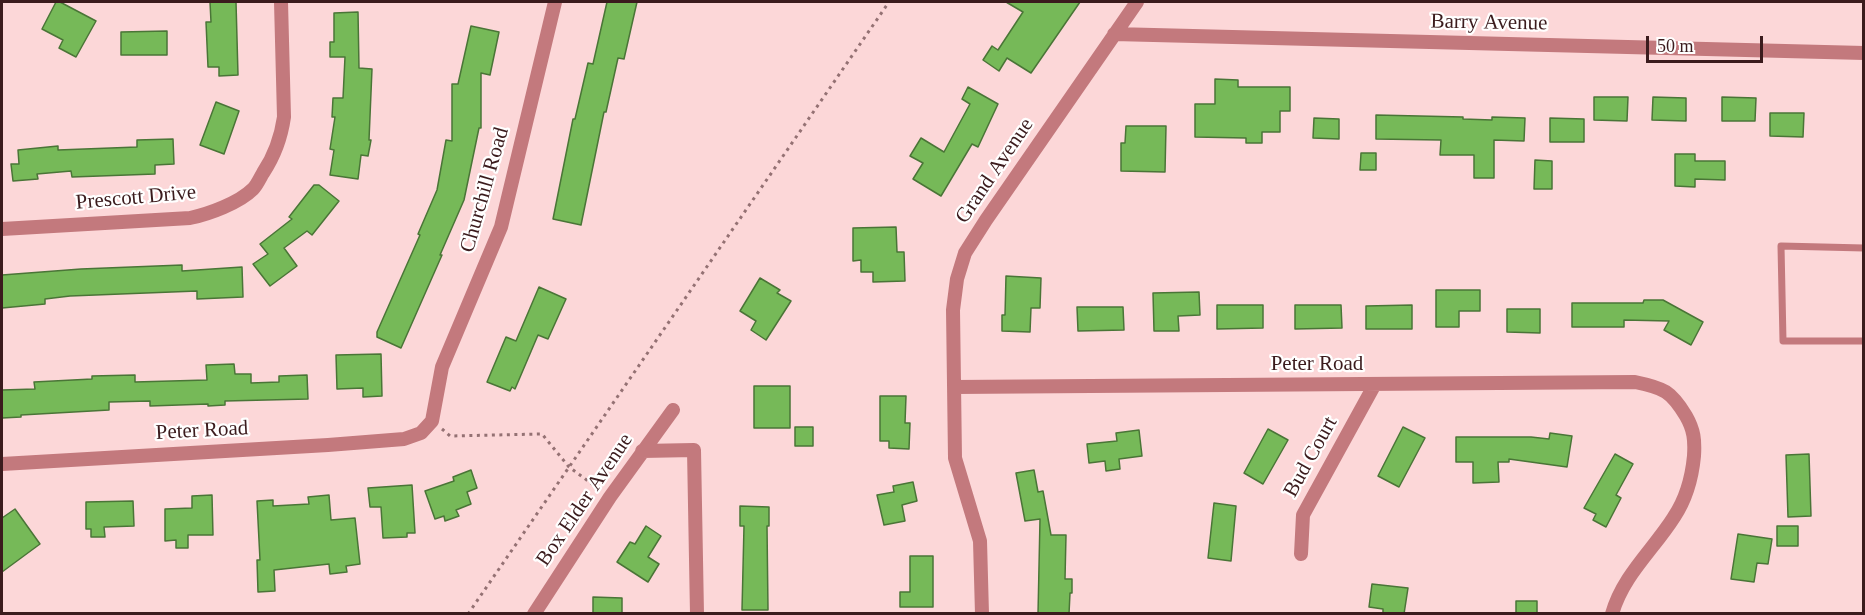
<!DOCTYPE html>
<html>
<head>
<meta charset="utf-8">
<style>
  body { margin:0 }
  #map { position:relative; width:1865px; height:615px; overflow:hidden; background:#fcd7d8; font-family:"Times New Roman",serif }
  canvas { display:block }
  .frame { position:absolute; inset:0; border:3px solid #3b1b1d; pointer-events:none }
  .scale { position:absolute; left:1646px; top:36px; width:117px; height:27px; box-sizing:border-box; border:3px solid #3b1b1d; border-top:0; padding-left:8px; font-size:18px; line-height:21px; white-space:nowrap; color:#3b1b1d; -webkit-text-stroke:4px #fff; paint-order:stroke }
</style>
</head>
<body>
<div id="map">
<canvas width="1865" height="615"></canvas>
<div class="frame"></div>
<div class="scale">50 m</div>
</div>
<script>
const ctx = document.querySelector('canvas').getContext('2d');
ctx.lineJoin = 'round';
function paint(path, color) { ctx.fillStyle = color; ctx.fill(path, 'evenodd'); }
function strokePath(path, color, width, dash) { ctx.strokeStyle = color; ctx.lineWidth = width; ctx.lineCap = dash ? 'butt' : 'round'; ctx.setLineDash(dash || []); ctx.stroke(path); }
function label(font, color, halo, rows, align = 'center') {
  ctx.font = font + ' "Times New Roman",serif'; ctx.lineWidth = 4.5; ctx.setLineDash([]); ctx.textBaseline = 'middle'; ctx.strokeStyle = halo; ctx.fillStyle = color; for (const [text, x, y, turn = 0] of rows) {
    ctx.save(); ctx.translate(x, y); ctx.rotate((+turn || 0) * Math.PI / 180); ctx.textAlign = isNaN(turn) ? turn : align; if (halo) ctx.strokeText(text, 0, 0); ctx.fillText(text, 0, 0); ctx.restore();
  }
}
const building = new Path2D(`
  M56 2H60L96 21 76 57 59 48 63 40 42 29Z
  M210 2H236L238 75 219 76V67H208L206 22H211Z
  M607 2H637L624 59 618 58 606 112H604L581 225 553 219 573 119H575L588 63 593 64Z
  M1006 2H1080L1031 73 1007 58 999 71 983 60 992 46 998 50 1023 12Z
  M358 12 359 68 372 69 369 140H371L368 156 361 155 358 179 330 175 334 150 330 149 335 117H332L333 98H343L345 57H330V42H334V13Z
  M471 26 499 32 490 75 481 73V128H479L464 200 440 255H442L401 348 377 337V332L420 235 418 234 437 190 446 140 452 141V84H458Z
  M167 31V55H121V32Z
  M1215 79 1238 80V87H1290V111H1280V132H1262V143H1246V138L1195 137V104H1215Z
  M968 87 998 104 978 147 972 144 941 196 913 179 923 163 910 156 921 138 944 152 970 104 962 99Z
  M1594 97H1628L1627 121 1594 120Z
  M1653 97 1686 98V121L1652 120Z
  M1722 97 1756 98 1755 121H1722Z
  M216 102 239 111 224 154 200 145Z
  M1770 113H1804L1803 137 1770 136Z
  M1376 115 1463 117V119L1492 120V117L1525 118 1524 141 1494 140V178H1474V155H1440L1441 140 1376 139Z
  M1314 118 1339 119V139L1313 138Z
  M1550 118 1584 119V142H1550Z
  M1126 126H1166L1165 172 1121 171V143H1125Z
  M173 139 174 164 155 165V174L72 177 71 171 37 174 38 179 13 181 11 164H19L18 150 58 146V150L137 147V140Z
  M1361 153H1376V170H1360Z
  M1675 154H1695V161H1725V180L1695 179V187L1675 186Z
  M1535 160 1552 161V189H1534Z
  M314 185H319L339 201 312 235 307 231 284 248 297 266 270 286 253 264 268 254 260 244 292 219 289 217Z
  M896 227 897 252H904L905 281 873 282V272H861V260L853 261V228Z
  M182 265V271L242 267 243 297 197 299V291L70 296 45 299V304L2 308V275L81 269Z
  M1006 276 1041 278 1040 308H1031L1030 332 1002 331V315H1005Z
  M760 278 780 290 777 293 791 301 766 340 751 330 756 321 740 311Z
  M539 287 566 299 548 339 538 335 515 389 512 387 510 391 487 382 506 337 516 341Z
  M1436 290H1480V311H1459V327H1436Z
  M1199 292 1200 315 1178 316 1179 331H1154L1153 293Z
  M1644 300H1663L1703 322 1691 345 1664 330 1669 321 1624 320V327H1572V303H1643Z
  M1217 305H1263V328L1217 329Z
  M1295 305H1341L1342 328 1295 329Z
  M1412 305V329H1366V306Z
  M1077 307H1123L1124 330 1078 331Z
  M1507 309H1540V333L1507 332Z
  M381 354 382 396 363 397V388L337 389 336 355Z
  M234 364 235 374H251V383L279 382V376L307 375 308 399 225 401V405L208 406V404L150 406V401L109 402V410L21 415V417L2 418V390L35 389 34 382 92 379V376L135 375V382L207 380 206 365Z
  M754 386H790V428H754Z
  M880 396H906L905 423H910L909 449 889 448V441H880Z
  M795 427H813V446H795Z
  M1403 427 1425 438 1399 487 1378 476Z
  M1268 429 1288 440 1263 484 1244 473Z
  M1139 430 1142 456 1119 459 1120 469 1106 471 1105 461 1089 463 1087 444 1117 441 1116 433Z
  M1550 433 1572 436 1567 467 1509 459V462H1498L1499 482 1473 483V462H1456V437H1531L1549 439Z
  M1615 454 1633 464 1616 495 1621 498 1606 527 1593 520 1596 514 1584 508Z
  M1809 454 1811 516 1788 517 1786 455Z
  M471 470 477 488 467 492 471 504 456 510 459 516 445 521 444 516 435 519 425 491 454 481 453 477Z
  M1034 470 1038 492 1043 491 1051 535H1066L1065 579H1072V593H1070L1069 614H1038L1040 519 1025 521 1016 473Z
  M913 482 917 501 902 505 905 521 884 525 877 495 894 492 893 486Z
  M412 485 415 533H407V537L383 538 381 507H370L368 488Z
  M212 495 213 535H188V548H176V540L165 541V509L192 508V496Z
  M329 495 331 520 355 518 360 564 346 566 347 572 330 574 329 564 274 570 275 591 258 592 257 560H260L257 501 273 500V506L309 504 308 497Z
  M133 501 134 526 104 527 105 537H91V529H86V502Z
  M1214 503 1236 506 1231 561 1208 558Z
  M740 506 769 507V526H767L768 610H742L744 526H740Z
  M15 509 40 544 2 572V518Z
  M646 526 661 536 648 557 659 564 648 582 617 562 630 542 635 544Z
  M1777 526H1798V546H1777Z
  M1738 534 1772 539 1768 564 1757 563 1754 582 1731 579Z
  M910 556H933V607H900V592H910Z
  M1372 584 1408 588 1404 614H1383V609L1369 607Z
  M593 597 622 598V614H593Z
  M1516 601H1537V614H1516Z`);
paint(building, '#76b958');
strokePath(building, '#4a7537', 1.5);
strokePath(new Path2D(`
  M442 429 450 436 542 434 569 467 599 489
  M468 614 889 2`), '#947173', 3, [3, 4.5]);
strokePath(new Path2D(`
  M1864 248 1781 246 1783 341H1864`), '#c3797d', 7);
strokePath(new Path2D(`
  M1114 34 1864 53
  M2 229 190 218C209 214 239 203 253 189 257 185 260 178 263 173 275 155 281 138 284 117L281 2
  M955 387 1635 382C1664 388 1671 391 1686 416 1694 430 1695 440 1694 456 1692 477 1686 499 1674 517 1654 549 1623 575 1612 614
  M642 451 694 450 697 614
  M2 464 328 445 404 439 421 433 432 421 442 367 501 227 555 2
  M1301 554 1303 515 1375 384
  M534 614 610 497 673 410
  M982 614 980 541 955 458 953 310 957 279 965 253 986 220 1137 2`), '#c3797d', 14);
label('21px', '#3b1b1d', '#fff', [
  ["Barry Avenue",1489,23,1],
  ["Grand Avenue",995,171,-56],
  ["Churchill Road",485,190,-74],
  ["Prescott Drive",136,198,-5],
  ["Peter Road",1317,364],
  ["Peter Road",202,431,-3],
  ["Bud Court",1311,457,-61],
  ["Box Elder Avenue",585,500,-56]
]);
</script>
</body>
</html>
